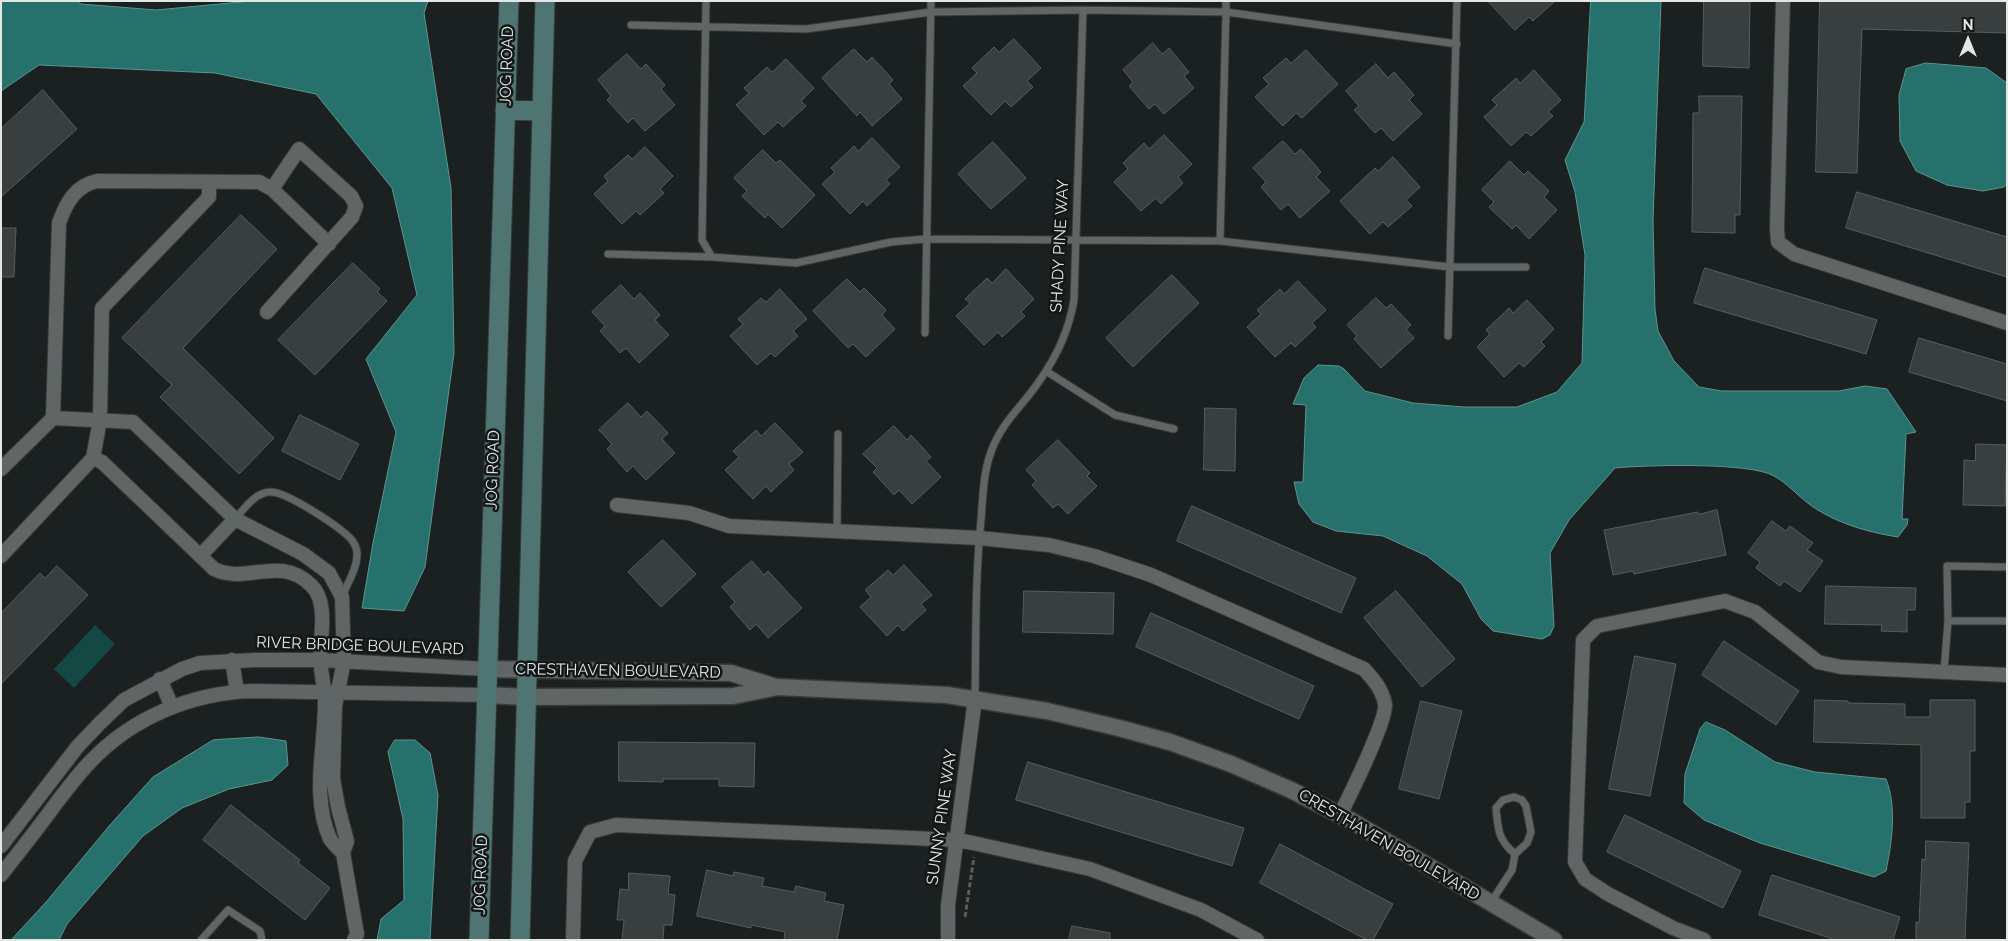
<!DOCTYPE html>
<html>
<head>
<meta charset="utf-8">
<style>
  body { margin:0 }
  #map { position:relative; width:2008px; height:941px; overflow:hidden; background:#1b2020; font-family:Raleway,sans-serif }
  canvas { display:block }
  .frame { position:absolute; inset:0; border:2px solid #e3e7e6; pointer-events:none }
  .north { position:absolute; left:1943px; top:15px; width:50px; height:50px; -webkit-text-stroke:4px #121717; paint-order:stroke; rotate:0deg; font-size:14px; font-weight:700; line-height:20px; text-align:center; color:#e3e7e6 }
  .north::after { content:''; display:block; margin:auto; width:18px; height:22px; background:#e3e7e6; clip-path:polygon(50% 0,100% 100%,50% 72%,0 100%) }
</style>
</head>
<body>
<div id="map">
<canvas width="2008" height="941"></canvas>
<div class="frame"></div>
<div class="north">N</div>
</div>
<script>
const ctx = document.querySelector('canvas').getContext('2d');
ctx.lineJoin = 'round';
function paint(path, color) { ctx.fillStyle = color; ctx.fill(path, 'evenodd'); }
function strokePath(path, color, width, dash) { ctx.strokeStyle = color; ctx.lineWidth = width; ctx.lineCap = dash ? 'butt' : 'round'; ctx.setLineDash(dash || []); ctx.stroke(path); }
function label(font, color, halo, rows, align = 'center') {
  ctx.font = font + ' Raleway,sans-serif'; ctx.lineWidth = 5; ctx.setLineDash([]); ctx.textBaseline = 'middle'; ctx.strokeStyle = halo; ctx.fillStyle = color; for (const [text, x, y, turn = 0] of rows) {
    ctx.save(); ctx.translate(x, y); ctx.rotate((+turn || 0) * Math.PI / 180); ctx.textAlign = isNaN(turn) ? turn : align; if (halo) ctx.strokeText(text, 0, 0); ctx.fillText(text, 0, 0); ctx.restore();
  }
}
paint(new Path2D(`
  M95 625 115 644 74 688 54 669Z`), '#144845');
const water = new Path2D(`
  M1 1H77L81 4 156 10 251 1H428L424 13 451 188 454 353 425 567 404 611 362 608 373 543 396 432 366 359 417 295 392 188 316 94 215 73 39 65 1 91Z
  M1591 1H1661L1653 220 1655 309 1658 331 1674 361 1699 387 1722 391H1839L1865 386 1887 389 1916 432 1906 434 1902 519H1908L1907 525 1898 537C1867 532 1835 523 1809 504 1797 495 1787 483 1774 476 1751 462 1645 465 1615 468L1569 520 1550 553 1554 626 1550 635 1542 639 1493 631 1481 619 1462 584 1427 556 1383 536 1336 531 1313 522 1299 504 1294 482H1303L1306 405 1293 404 1304 378 1318 365 1339 366 1344 369 1365 391 1413 403 1464 407H1517L1557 392 1582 363 1585 255 1575 192 1565 160 1584 122Z
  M1926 63 1986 68 2007 83V184L2004 187 1983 191 1947 185 1916 171 1900 141 1899 95 1906 69Z
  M1706 722 1725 730 1775 762 1815 772 1886 779C1897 807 1892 842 1886 871L1874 877 1760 843 1704 820 1684 803 1685 774 1700 729Z
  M259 737 286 741 288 765 272 780 229 789 182 808 143 836 67 924 59 940H11L47 901 110 825 153 777 213 740Z
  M395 740H415L430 753 438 795 430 940H377L381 919 404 900 403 819 388 752Z`);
paint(water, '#26716b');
strokePath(water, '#5f9490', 1);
const building = new Path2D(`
  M1488 1H1555L1533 21 1529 17 1515 30Z
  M1704 1H1750L1749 68 1703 66Z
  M1820 1H2007V33L1862 29 1857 173 1816 172Z
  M1014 39 1041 68 1027 81 1033 87 1011 107 1005 101 991 115 963 86 977 73 972 68 994 47 999 52Z
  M1153 43 1162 54 1169 48 1189 72 1184 76 1194 88 1164 114 1155 104 1149 109 1129 86 1133 82 1123 70Z
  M854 49 867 62 872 57 893 80 889 84 902 99 872 126 860 112 857 116 822 78Z
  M1306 50 1338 84 1302 118 1296 113 1283 126 1255 97 1269 84 1263 78 1286 58 1291 63Z
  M627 54 641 69 646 64 665 85 661 89 675 105 645 131 633 118 628 123 607 100 611 96 598 80Z
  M786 59 814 88 801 101 806 106 783 127 778 122 764 135 736 105 749 93 744 88 767 67 772 72Z
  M1376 64 1388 78 1394 72 1414 95 1409 100 1422 114 1393 141 1381 128 1375 133 1354 110 1359 106 1346 91Z
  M1534 70 1561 100 1548 112 1553 116 1531 136 1526 132 1511 146 1484 117 1497 105 1492 100 1516 78 1520 83Z
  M43 90 77 129 1 197V129Z
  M1699 96H1742L1740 215H1735V233L1692 232 1693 113H1699Z
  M1164 135 1192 164 1178 177 1183 183 1161 204 1156 198 1141 211 1114 182 1128 169 1123 163 1144 143 1149 149Z
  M872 138 900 167 886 180 890 184 867 206 863 201 850 214 822 184 835 172 831 168 854 146 858 151Z
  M1283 141 1295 154 1301 149 1321 172 1316 177 1330 191 1300 218 1288 204 1281 210 1261 187 1266 182 1253 168Z
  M993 142 1026 178 991 209 958 174Z
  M645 147 673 176 660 189 664 193 640 215 636 211 622 224 594 194 608 181 604 176 628 155 632 159Z
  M763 150 776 163 780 160 815 195 782 228 768 214 765 218 742 196 747 191 734 178Z
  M1393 157 1420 187 1406 200 1412 206 1388 227 1383 222 1370 234 1340 201 1375 168 1378 171Z
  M1510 161 1524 175 1528 171 1549 191 1544 197 1557 210 1529 239 1516 225 1512 229 1489 207 1494 202 1482 190Z
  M1857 192 2007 237V277L1846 228Z
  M241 215 277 249 183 348 274 438 239 474 160 397 172 385 122 338Z
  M1 228H16L14 277H1Z
  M353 263 380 289 377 292 387 301 315 375 278 340Z
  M1705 268 1877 320 1866 354 1694 303Z
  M1006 269 1034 299 1021 312 1025 316 1002 337 998 332 984 345 956 316 970 303 965 299 987 278 992 283Z
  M1172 275 1199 303 1133 367 1106 338Z
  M847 279 860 292 864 288 886 310 882 315 895 329 866 357 853 344 848 348 813 311Z
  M1298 281 1326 310 1312 323 1316 327 1295 347 1291 343 1275 357 1247 327 1261 314 1257 310 1280 289 1284 294Z
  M621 285 634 299 640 293 660 315 655 320 669 335 639 363 626 348 620 353 600 331 605 326 592 312Z
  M780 289 807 319 793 331 798 336 775 357 771 353 757 365 730 336 743 324 738 319 761 298 766 302Z
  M1376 298 1386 308 1391 304 1411 325 1406 329 1414 338 1381 368 1354 339 1357 336 1347 325Z
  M1527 300 1554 329 1541 342 1545 346 1524 367 1519 363 1504 377 1477 347 1490 334 1486 330 1509 308 1513 313Z
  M1919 338 2007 364V401L1909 372Z
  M628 403 641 417 647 411 668 433 662 439 675 453 646 480 633 466 627 472 607 449 612 444 599 430Z
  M1205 408 1236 409 1235 471 1204 470Z
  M300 415 359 444 340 480 282 451Z
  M775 423 803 452 789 464 794 470 771 492 766 486 753 499 725 470 739 457 733 451 756 430 761 436Z
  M894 426 907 440 911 435 931 457 926 461 941 477 912 504 899 490 894 495 873 472 877 468 863 454Z
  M1058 440 1090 473 1087 476 1097 486 1068 514 1058 504 1053 508 1032 485 1036 481 1026 470Z
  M1976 444 2007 445 2005 506 1963 505 1964 460 1975 461Z
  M1192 506 1356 578 1341 613 1177 541Z
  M1717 510 1726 555 1634 574 1633 571 1613 575 1604 530 1698 512 1699 514Z
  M1772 521 1786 531 1790 526 1813 543 1807 550 1823 561 1800 592 1784 581 1780 586 1756 568 1760 562 1748 553Z
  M663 540 696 574 661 607 628 572Z
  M752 561 764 575 768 571 802 608 768 638 756 624 750 630 730 607 735 602 722 587Z
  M904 565 932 595 921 604 926 610 903 631 898 625 887 636 860 607 871 597 865 590 888 570 893 575Z
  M57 566 88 595 1 684V613L40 573 45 578Z
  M1826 586 1916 588 1915 610H1907V632L1881 631 1882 625 1825 624Z
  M1024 591 1114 593 1113 634 1023 632Z
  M1396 591 1455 659 1422 687 1364 618Z
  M1151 613 1314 686 1299 719 1136 647Z
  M1724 641 1799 691 1776 725 1702 675Z
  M1635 656 1676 664 1650 796 1609 789Z
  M1815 700 1848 701V703L1905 704V717H1930V700H1975V751H1970V802H1965V818H1921V745L1814 742Z
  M1421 701 1462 711 1439 799 1399 789Z
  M619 742 755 743 754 787 719 786V779H663V782L619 781Z
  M1028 762 1244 828 1232 866 1016 800Z
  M231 805 300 860 298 863 330 888 305 920 203 840Z
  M1625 815 1741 871 1723 908 1607 852Z
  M1926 841 1969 843 1965 940H1916V922L1919 923 1922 859 1925 860Z
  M1280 844 1393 904 1373 940H1367L1260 883Z
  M707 870 733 876 734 872 764 878 762 886 794 892 796 886 826 893 824 901 844 905 837 940H784L785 932 751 925V928L697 916Z
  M629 873 670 876 668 894 675 895 672 925H664L663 940H622L624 920H617L620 889 628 890Z
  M1772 875 1900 917 1893 940H1836L1759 915Z
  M1072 926 1110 933V940H1069Z`);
paint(building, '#383f3e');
strokePath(building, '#575e5d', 1);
const service = new Path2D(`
  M706 1 702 240 712 257 796 263 891 242 925 239 1220 241 1450 267H1526
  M631 25 806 29 931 12 1083 10 1226 12V1
  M1220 241 1226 12 1457 44
  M608 254 712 257
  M925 333 931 1
  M1448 336 1457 1
  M1046 371 1115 415 1174 429
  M235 519C245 508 255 492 271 492 287 492 340 527 351 539 354 542 357 549 357 553 358 567 347 584 342 597
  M837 532 838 434
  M1948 621H2007
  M1944 672 1948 621 1947 566 2007 567
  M975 699C976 639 975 579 981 520 983 497 983 474 991 452 1002 421 1023 406 1040 380 1057 356 1069 330 1074 300L1083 10
  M1491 902 1512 870 1515 854 1527 843 1531 832 1526 806 1522 800 1514 797 1503 800 1496 808C1498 829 1498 840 1515 854
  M201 940 228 910 260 931 262 940`);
const minor = new Path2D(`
  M1783 1 1777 228 1778 242 1794 254 2007 323
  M267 312 352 217 356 206 351 196 299 149 272 189
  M53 418 59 223C66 203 75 186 97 181L259 182 272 189 329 244
  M93 458 102 462 214 569C247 585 279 554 311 585 328 601 321 633 320 654 320 671 325 687 325 703 325 748 311 796 330 839 333 844 339 849 343 853
  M1 469 53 418 133 422 235 519 303 554 329 573 342 597 344 661 335 706 333 779 338 807 347 841 343 853 357 934 354 940
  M617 505 689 513 729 526 979 538 1049 545 1094 556 1151 575 1364 669C1374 680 1382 689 1385 704 1387 720 1349 797 1340 815
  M1 556 93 458 100 420 102 308 209 197V182
  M200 556 235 519
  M232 660 237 692
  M160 679 172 707
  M1 846 78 746 100 723 124 700 182 669 200 663 255 660H320L486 669
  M1 875C20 851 39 827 57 802 68 788 79 773 91 761 133 717 192 693 252 691L485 695
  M573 940 575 861 590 832 616 825 957 840 973 843 1090 869 1201 910 1257 940
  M948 940V905L975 699
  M1704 940 1673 928 1608 894 1585 879 1575 862 1583 640 1597 626 1725 601 1755 612 1818 662 1841 667 2007 675`);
const tertiary = new Path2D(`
  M486 669 731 673 776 687
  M485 695 527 697 733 696 778 687 947 695 1047 711 1119 728 1170 742 1231 764 1291 790 1350 820 1554 940`);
const secondary = new Path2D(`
  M505 110 542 111
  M479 940 509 1
  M520 940 545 1`);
strokePath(service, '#373b3a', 9);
strokePath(minor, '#373b3a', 16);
strokePath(tertiary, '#373b3a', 19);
strokePath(secondary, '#373b3a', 21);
strokePath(new Path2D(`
  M965 917 974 857`), '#5a5f5e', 3, [5, 2.5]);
strokePath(service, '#5f6665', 7);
strokePath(minor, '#5f6665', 14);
strokePath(tertiary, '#5f6665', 16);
strokePath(secondary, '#4f7572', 19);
label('16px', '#e3e7e6', '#121717', [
  ["JOG ROAD",507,66,-88],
  ["SHADY PINE WAY",1060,246,-87],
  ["JOG ROAD",493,470,-88],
  ["RIVER BRIDGE BOULEVARD",360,646,2],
  ["CRESTHAVEN BOULEVARD",618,671,1],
  ["SUNNY PINE WAY",942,817,-82],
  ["CRESTHAVEN BOULEVARD",1389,845,30],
  ["JOG ROAD",481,875,-88]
]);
</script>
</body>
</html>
